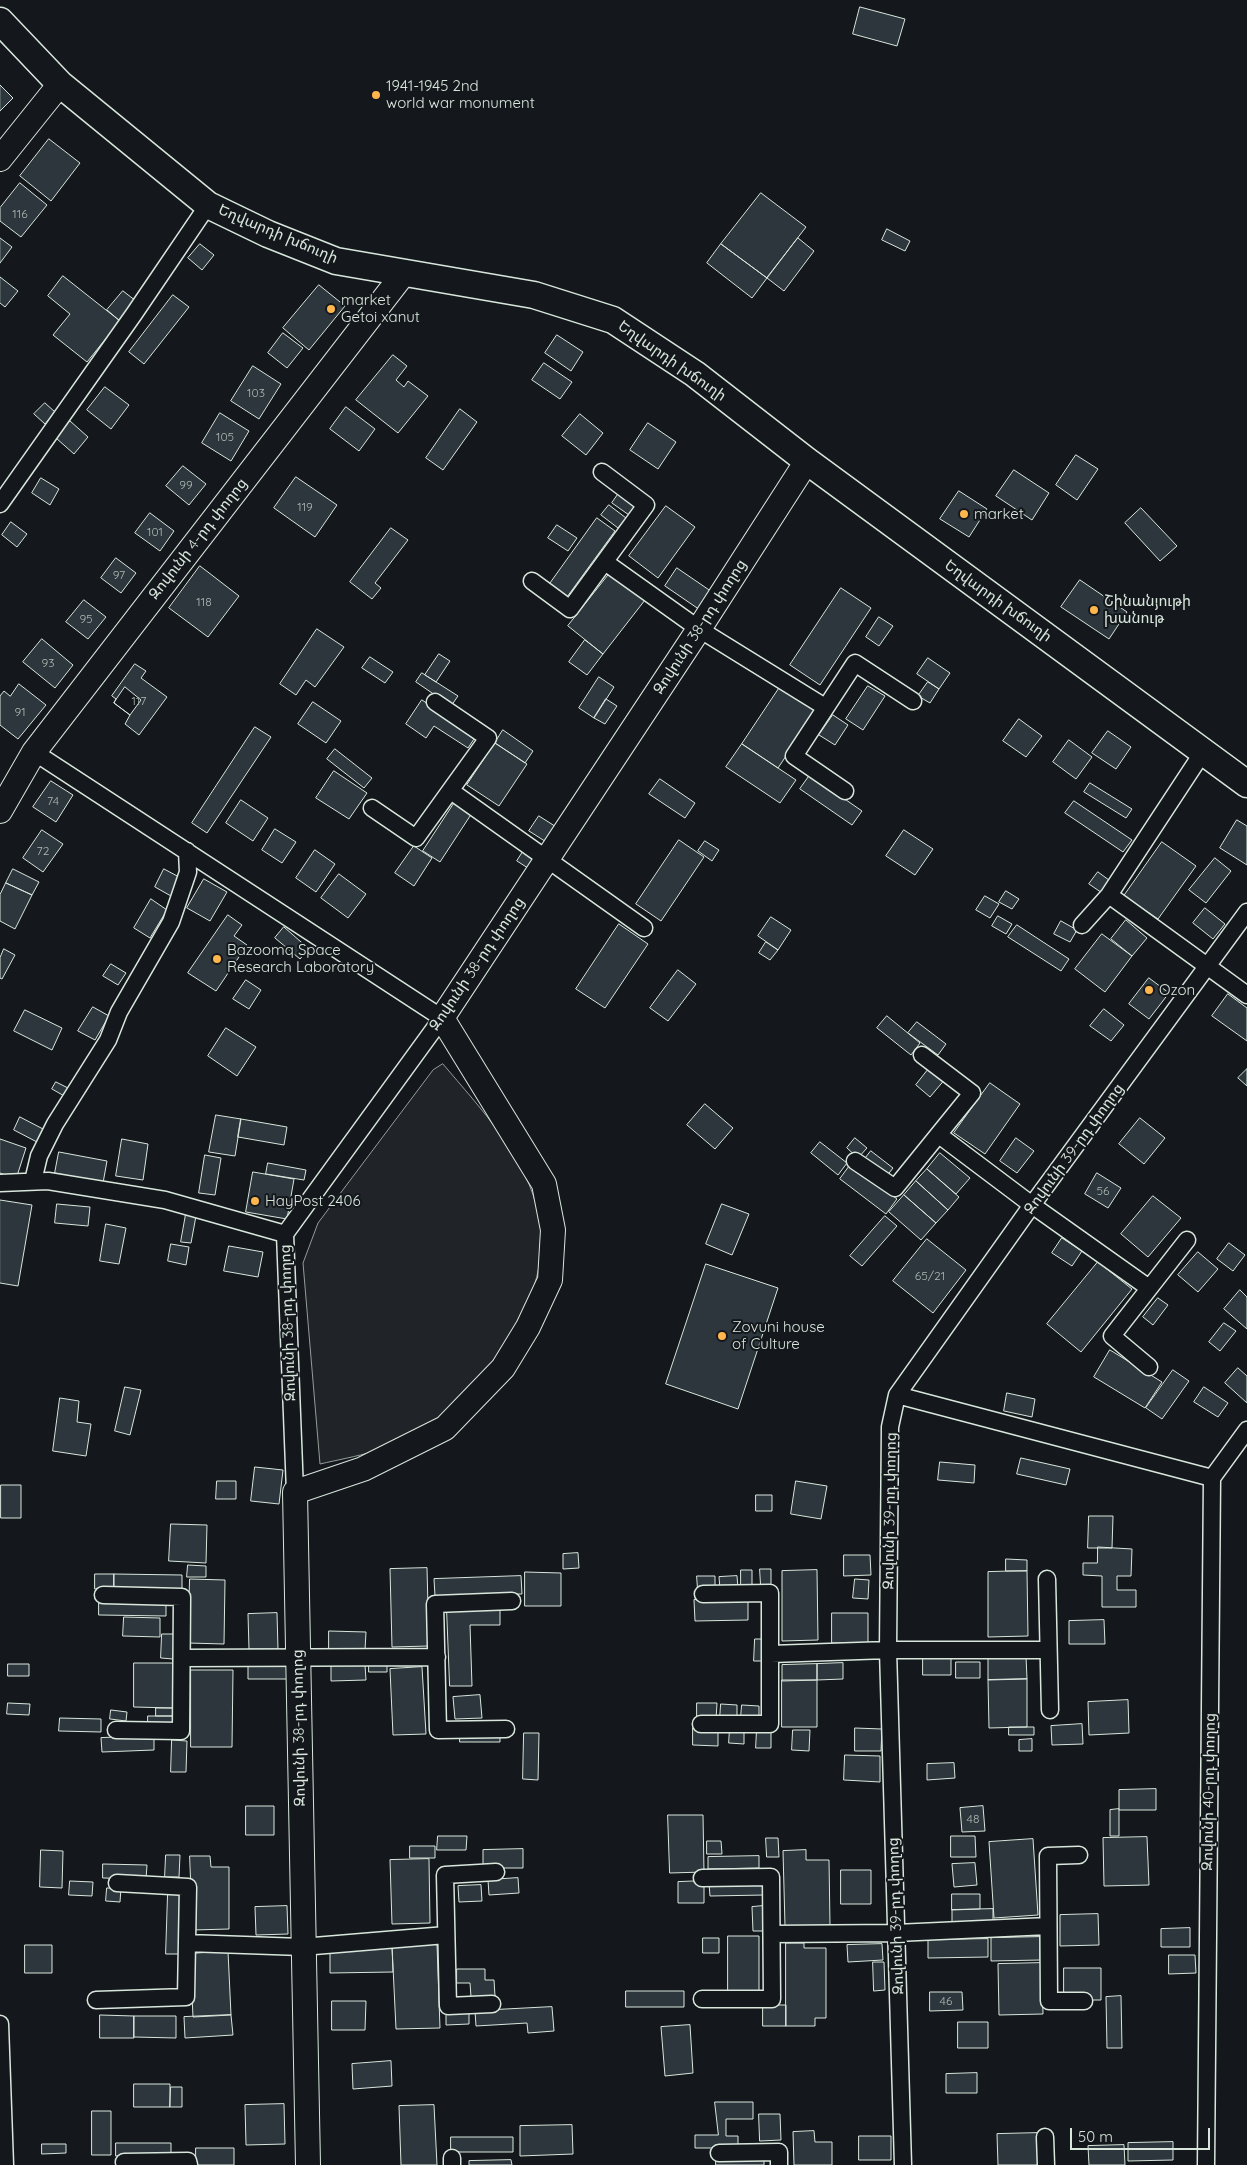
<!DOCTYPE html>
<html>
<head>
<meta charset="utf-8">
<style>
  body { margin:0 }
  #map { position:relative; width:1247px; height:2165px; overflow:hidden; background:#14181c; font-family:Quicksand,sans-serif }
  canvas { display:block }
  .scale { position:absolute; left:1070px; top:2128px; width:140px; height:22px; box-sizing:border-box; border:2px solid #d8e6dc; border-top:0; padding-left:6px; font-size:15px; line-height:18px; white-space:nowrap; color:#d8e6dc; -webkit-text-stroke:4px #14181c; paint-order:stroke }
</style>
</head>
<body>
<div id="map">
<canvas width="1247" height="2165"></canvas>
<div class="scale">50 m</div>
</div>
<script>
const ctx = document.querySelector('canvas').getContext('2d');
ctx.lineJoin = 'round';
function paint(path, color) { ctx.fillStyle = color; ctx.fill(path, 'evenodd'); }
function strokePath(path, color, width, dash) { ctx.strokeStyle = color; ctx.lineWidth = width; ctx.lineCap = dash ? 'butt' : 'round'; ctx.setLineDash(dash || []); ctx.stroke(path); }
function label(font, color, halo, rows, align = 'center') {
  ctx.font = font + ' Quicksand,"Noto Sans Armenian",sans-serif'; ctx.lineWidth = 4; ctx.setLineDash([]); ctx.textBaseline = 'middle'; ctx.strokeStyle = halo; ctx.fillStyle = color; for (const [text, x, y, turn = 0] of rows) {
    ctx.save(); ctx.translate(x, y); ctx.rotate((+turn || 0) * Math.PI / 180); ctx.textAlign = isNaN(turn) ? turn : align; if (halo) ctx.strokeText(text, 0, 0); ctx.fillText(text, 0, 0); ctx.restore();
  }
}
const green = new Path2D(`
  M443 1064C480 1108 528 1158 539 1217 548 1262 529 1312 504 1349 495 1361 484 1372 474 1383 459 1400 443 1418 424 1430 394 1450 355 1456 320 1464L303 1263 318 1223 433 1070Z`);
paint(green, '#202428');
strokePath(green, '#939e99', 1);
const building = new Path2D(`
  M860 7 905 19 897 46 853 34Z
  M0 85 13 98 0 111Z
  M49 139 80 163 51 201 20 176Z
  M20 183 47 205 21 237 0 221V208Z
  M761 193 806 227 767 278 721 244Z
  M887 229 910 241 905 251 882 240Z
  M0 238 12 247 0 263Z
  M798 238 814 251 784 291 767 278Z
  M200 244 214 255 202 270 188 258Z
  M721 244 767 278 752 298 707 263Z
  M63 276 120 321 87 362 53 335 70 314 48 296Z
  M0 277 18 291 5 307 0 303Z
  M319 285 345 306 309 350 283 328Z
  M123 291 136 301 120 321 107 310Z
  M173 295 189 307 144 364 129 352Z
  M283 333 303 348 287 368 268 353Z
  M557 335 583 352 571 371 545 353Z
  M393 355 407 366 396 380 404 387 408 381 428 396 398 433 356 400Z
  M544 363 572 382 560 399 532 380Z
  M253 366 281 384 259 419 231 401Z
  M105 387 129 405 111 429 87 410Z
  M45 403 55 412 45 424 34 414Z
  M346 407 375 429 359 451 330 429Z
  M460 409 477 422 443 470 426 458Z
  M220 413 249 431 231 461 202 443Z
  M580 414 603 433 586 455 562 436Z
  M70 421 88 437 74 454 56 438Z
  M648 423 676 442 658 469 630 450Z
  M1076 455 1098 469 1077 500 1056 485Z
  M183 466 206 484 189 505 166 486Z
  M1014 470 1049 493 1032 520 996 496Z
  M296 477 337 505 315 537 274 508Z
  M41 478 59 489 50 505 32 493Z
  M959 491 987 509 969 537 940 519Z
  M619 493 636 506 629 515 612 503Z
  M609 505 626 518 618 528 601 515Z
  M666 506 695 527 658 578 629 556Z
  M1141 508 1177 546 1160 561 1125 523Z
  M150 513 174 531 160 551 135 533Z
  M597 518 615 531 567 597 549 585Z
  M11 522 27 534 17 547 2 535Z
  M557 525 577 538 568 551 548 538Z
  M391 528 408 540 375 583 381 588 372 599 350 582Z
  M116 558 136 573 121 593 101 578Z
  M200 566 239 596 208 637 169 608Z
  M677 568 715 594 703 612 665 586Z
  M610 573 645 600 603 654 568 626Z
  M1080 580 1127 612 1109 639 1061 607Z
  M841 588 871 608 820 685 790 665Z
  M84 600 106 617 88 639 66 622Z
  M879 617 893 626 879 646 866 637Z
  M317 629 344 647 315 687 306 680 296 695 280 684Z
  M42 639 73 665 55 688 23 662Z
  M585 640 603 654 587 675 569 662Z
  M439 654 450 661 436 682 425 675Z
  M370 657 393 672 385 683 362 668Z
  M928 658 950 673 939 689 917 674Z
  M135 664 146 671 141 678 167 697 139 735 125 724 130 715 114 703 116 699 112 696Z
  M422 673 458 696 451 706 416 682Z
  M599 677 614 687 594 718 579 708Z
  M928 682 939 689 930 703 918 696Z
  M19 684 46 705 18 739 0 725V696L4 691 10 696Z
  M782 684 818 708 778 768 742 744Z
  M868 686 885 696 863 730 846 719Z
  M125 687 141 700 130 715 114 703Z
  M606 699 617 706 605 724 594 718Z
  M422 700 476 736 468 748 434 726 426 738 406 724Z
  M313 702 341 721 326 743 298 724Z
  M833 715 848 725 835 745 819 735Z
  M1019 719 1042 736 1026 757 1003 741Z
  M255 727 271 737 207 833 192 823Z
  M503 730 533 751 525 763 495 743Z
  M1108 731 1131 747 1116 769 1092 753Z
  M1069 740 1092 757 1076 779 1053 762Z
  M495 743 527 764 499 806 467 785Z
  M742 744 796 780 780 803 726 767Z
  M335 749 372 778 364 788 327 759Z
  M334 771 367 793 349 819 316 798Z
  M810 775 862 811 852 825 800 789Z
  M660 779 695 803 685 818 649 794Z
  M51 781 73 795 56 822 33 807Z
  M1090 783 1132 809 1126 818 1084 792Z
  M241 800 268 818 253 841 226 823Z
  M1074 801 1132 840 1123 852 1065 813Z
  M455 802 472 813 440 862 423 851Z
  M539 816 561 830 551 845 529 831Z
  M1237 820 1247 826V865L1220 848Z
  M275 829 296 842 282 863 262 850Z
  M42 830 63 844 43 872 23 858Z
  M904 830 933 849 915 875 886 856Z
  M679 840 704 857 661 921 636 904Z
  M705 841 719 850 712 861 698 851Z
  M1162 842 1196 866 1158 919 1124 896Z
  M414 846 432 858 414 886 395 873Z
  M526 847 541 856 531 870 517 861Z
  M315 850 335 864 316 892 296 878Z
  M1215 858 1231 871 1206 903 1189 890Z
  M13 869 39 882 32 895 6 883Z
  M164 869 181 878 171 896 155 887Z
  M1098 872 1113 883 1105 895 1089 884Z
  M339 874 366 894 348 918 321 898Z
  M204 879 227 892 210 921 187 908Z
  M6 883 32 895 15 929 0 921V895Z
  M1006 891 1019 899 1012 909 999 902Z
  M985 896 999 904 990 918 976 910Z
  M151 899 167 910 150 938 134 928Z
  M1205 908 1225 924 1213 939 1193 923Z
  M228 915 242 925 234 936 247 945 216 991 188 973Z
  M998 916 1012 924 1006 934 992 926Z
  M771 917 791 930 778 950 758 936Z
  M1126 920 1147 938 1132 956 1111 939Z
  M1061 921 1077 930 1070 942 1054 934Z
  M619 924 648 944 605 1008 576 989Z
  M1017 925 1069 959 1061 971 1008 937Z
  M284 927 309 949 300 959 275 938Z
  M1102 934 1132 956 1105 992 1075 969Z
  M766 942 778 950 770 960 759 953Z
  M4 949 15 955 2 979 0 978V958Z
  M111 964 126 973 118 985 103 976Z
  M678 970 696 984 668 1021 650 1008Z
  M1149 978 1169 993 1149 1019 1129 1004Z
  M246 980 261 990 249 1009 233 999Z
  M1228 994 1247 1008V1041L1212 1016Z
  M93 1007 109 1016 95 1040 78 1031Z
  M1104 1009 1124 1025 1111 1041 1090 1026Z
  M25 1010 62 1028 52 1050 14 1031Z
  M887 1016 920 1043 911 1055 877 1028Z
  M917 1022 946 1044 938 1055 908 1033Z
  M226 1028 256 1047 237 1076 208 1056Z
  M931 1066 946 1078 930 1097 916 1085Z
  M1247 1069V1086L1238 1078Z
  M56 1082 70 1089 66 1097 52 1089Z
  M990 1083 1020 1104 985 1154 954 1133Z
  M705 1104 733 1128 715 1149 687 1125Z
  M216 1115 241 1119 235 1156 209 1152Z
  M20 1117 43 1129 37 1142 14 1130Z
  M1140 1118 1165 1138 1144 1164 1119 1144Z
  M241 1119 287 1127 284 1145 238 1137Z
  M855 1138 867 1148 858 1158 847 1148Z
  M1016 1138 1034 1151 1017 1173 1000 1161Z
  M0 1139 26 1148 16 1179 0 1173Z
  M122 1139 148 1144 143 1180 116 1176Z
  M820 1142 847 1163 838 1175 811 1153Z
  M871 1151 893 1168 886 1177 864 1160Z
  M59 1152 107 1161 103 1183 55 1173Z
  M940 1153 970 1178 956 1194 927 1169Z
  M205 1155 221 1158 215 1195 199 1193Z
  M268 1163 306 1170 304 1180 266 1174Z
  M851 1164 897 1199 886 1214 840 1179Z
  M927 1169 959 1197 948 1210 916 1181Z
  M253 1172 294 1179 287 1219 246 1212Z
  M1097 1173 1121 1188 1108 1208 1085 1194Z
  M916 1181 948 1210 936 1223 904 1195Z
  M904 1195 936 1223 921 1240 889 1212Z
  M1153 1196 1181 1218 1148 1257 1121 1234Z
  M0 1200 32 1205 18 1286 0 1283Z
  M57 1204 90 1207 88 1226 55 1223Z
  M722 1204 749 1214 732 1255 706 1244Z
  M186 1214 196 1216 191 1243 181 1242Z
  M885 1216 897 1226 862 1266 850 1256Z
  M106 1224 126 1228 119 1264 100 1261Z
  M1062 1238 1082 1251 1072 1266 1052 1253Z
  M927 1239 966 1270 933 1313 893 1281Z
  M1229 1243 1245 1255 1233 1271 1217 1259Z
  M171 1244 189 1247 186 1265 168 1261Z
  M229 1246 263 1252 258 1277 224 1271Z
  M1198 1252 1218 1269 1198 1292 1178 1275Z
  M1098 1262 1132 1289 1081 1352 1047 1324Z
  M706 1264 778 1288 738 1409 666 1384Z
  M1240 1290 1247 1297V1329L1224 1309Z
  M1158 1298 1168 1305 1153 1325 1143 1317Z
  M1224 1323 1236 1331 1220 1351 1209 1342Z
  M1110 1350 1162 1382 1145 1408 1094 1377Z
  M1238 1368 1247 1376V1403L1225 1383Z
  M1173 1370 1189 1381 1162 1419 1146 1408Z
  M125 1387 141 1390 130 1435 115 1431Z
  M1204 1387 1228 1403 1218 1417 1194 1402Z
  M1007 1393 1035 1399 1032 1417 1004 1411Z
  M60 1398 79 1401 77 1422 91 1424 86 1456 53 1451Z
  M1021 1458 1070 1469 1066 1485 1017 1474Z
  M940 1462 975 1465 974 1483 938 1480Z
  M255 1467 283 1470 279 1504 251 1501Z
  M217 1481H236V1499H216Z
  M796 1481 827 1486 821 1519 791 1514Z
  M1 1485H21V1518H1Z
  M756 1495H772V1511H756Z
  M1089 1516H1113L1112 1548H1088Z
  M171 1524 207 1525 206 1563 169 1561Z
  M1098 1547 1132 1549 1131 1576H1117V1590H1136V1607H1102V1576L1083 1575V1563H1097Z
  M578 1553 579 1568 563 1569V1554Z
  M844 1555H870L871 1575 844 1576Z
  M1006 1559 1027 1560V1571H1006Z
  M188 1565 206 1566V1577H187Z
  M427 1568 429 1646 392 1647 390 1569Z
  M760 1569H771V1586H761Z
  M741 1570H752V1587H741Z
  M817 1570 818 1640 782 1641V1571Z
  M1027 1571 1028 1636 988 1637V1572Z
  M525 1572 561 1573V1606H525Z
  M95 1574H114V1589H95Z
  M114 1574 182 1575V1591L114 1589Z
  M521 1576 522 1594 435 1596 434 1579Z
  M697 1576H715V1589L698 1590Z
  M737 1576 738 1588 720 1589 719 1577Z
  M190 1579 225 1580 224 1644 188 1643Z
  M855 1579 869 1580 868 1599 853 1598Z
  M748 1598V1620L695 1621 694 1600Z
  M99 1600 166 1601V1616L99 1615Z
  M447 1610H500V1625H470L472 1686H450Z
  M277 1613 278 1649H249L248 1614Z
  M832 1613H868V1643H832Z
  M124 1617 160 1618V1637L123 1636Z
  M1104 1620 1105 1644H1069V1621Z
  M329 1631 366 1632 365 1650 329 1649Z
  M162 1634H174L173 1659 161 1658Z
  M755 1639H765V1661H754Z
  M1026 1656 1027 1679 988 1680V1657Z
  M923 1658H951V1675H923Z
  M369 1662H387V1672H369Z
  M956 1662H980V1678H956Z
  M134 1663H174V1708L134 1707Z
  M287 1663V1679H248V1664Z
  M843 1663V1679L817 1680V1664Z
  M8 1664H29V1676H8Z
  M817 1664V1680L782 1681V1665Z
  M365 1665 366 1680 331 1681V1666Z
  M422 1667 426 1734 393 1735 390 1669Z
  M191 1670H233L232 1747H191Z
  M1027 1679V1727L989 1728 988 1680Z
  M782 1680H817V1727H782Z
  M480 1695 482 1718 455 1719 453 1697Z
  M1128 1700 1129 1733 1089 1735 1088 1702Z
  M8 1703 30 1704 29 1715 7 1714Z
  M697 1703H717L716 1720 697 1719Z
  M721 1704 737 1705V1719H720Z
  M742 1705 759 1706V1718L741 1717Z
  M156 1708H174V1716H156Z
  M111 1710 127 1712 126 1721 110 1719Z
  M148 1716H174V1727H148Z
  M60 1718 101 1719V1732L59 1731Z
  M1082 1724 1083 1744 1052 1745 1051 1726Z
  M1009 1727H1034V1735H1009Z
  M693 1728H718V1746L693 1745Z
  M730 1728 744 1729V1744L729 1743Z
  M855 1728 882 1729 881 1751H855Z
  M757 1729H771V1748H756Z
  M793 1730H810L809 1751 792 1750Z
  M460 1732 500 1733V1742H460Z
  M524 1733H539L538 1780 523 1779Z
  M154 1736V1750L102 1752 101 1738Z
  M1032 1739V1751H1019V1740Z
  M172 1740 187 1741 186 1772H171Z
  M845 1755 880 1756V1782L844 1780Z
  M954 1763 955 1778 927 1780V1764Z
  M1156 1789V1810H1119V1790Z
  M246 1806H274V1835H246Z
  M983 1806 985 1831 962 1832 960 1808Z
  M1119 1809V1836H1110V1810Z
  M668 1815H703L704 1872 670 1873Z
  M438 1836H467L466 1850H437Z
  M951 1836H975L976 1857H951Z
  M1147 1837 1149 1885 1104 1886 1103 1838Z
  M766 1838H778L779 1857H767Z
  M1033 1839 1038 1915 994 1918 989 1842Z
  M707 1841H721L722 1854H707Z
  M410 1846H435V1858H410Z
  M523 1849V1868H483V1850Z
  M41 1850 63 1851 62 1888 40 1887Z
  M806 1850V1860H829L830 1925 785 1926 783 1851Z
  M166 1855H180L179 1877H165Z
  M190 1856H210L211 1867H229V1929L193 1930Z
  M759 1856V1868L708 1869V1857Z
  M429 1859 430 1923 392 1924 390 1860Z
  M975 1863 977 1885 954 1887 952 1864Z
  M103 1864 147 1865 146 1879 103 1878Z
  M841 1870H871V1904H841Z
  M518 1878 519 1893 489 1895 488 1880Z
  M70 1881 93 1882 92 1896 69 1895Z
  M704 1881V1903H678V1882Z
  M764 1883 765 1895 710 1896 709 1884Z
  M481 1885 482 1901 459 1902 458 1886Z
  M107 1888H121L120 1902 106 1901Z
  M168 1893 183 1894 181 1954H166Z
  M952 1894H980V1909L952 1910Z
  M287 1906 288 1934 256 1935 255 1907Z
  M763 1906 764 1931H753L752 1907Z
  M993 1909V1923L952 1924V1910Z
  M1098 1914 1099 1945 1060 1946V1915Z
  M1190 1928V1947H1161V1929Z
  M728 1936H759V1992H728Z
  M1040 1937V1960L991 1961V1938Z
  M703 1938H719V1953H703Z
  M988 1939V1957L928 1958V1940Z
  M786 1943H804V1948H826V2018H815V2026H786Z
  M437 1944 440 2028 396 2029 392 1946Z
  M882 1944 883 1960 848 1962 847 1945Z
  M25 1945H52V1973H25Z
  M392 1946 393 1972 330 1973V1947Z
  M228 1951 231 2015 193 2017 190 1954Z
  M1169 1955H1195L1196 1973 1169 1974Z
  M873 1962H884L885 1990 874 1991Z
  M1042 1963 1043 2014 999 2015 998 1964Z
  M1064 1968H1101V2000H1064Z
  M457 1969H485V1980H494L495 1996 471 1997 470 1983H457Z
  M626 1991H684V2007H626Z
  M930 1992H962L963 2010 930 2011Z
  M1121 1996 1122 2048H1107L1106 1997Z
  M332 2001H366L365 2030H332Z
  M763 2005H786V2026H763Z
  M552 2007 554 2031 528 2033 527 2023 476 2026 475 2011Z
  M469 2011V2024L446 2025V2013Z
  M100 2015 134 2016V2038H100Z
  M231 2015 233 2035 185 2038 184 2017Z
  M134 2016H176V2038L134 2037Z
  M958 2022H988V2048H958Z
  M690 2025 693 2073 665 2076 661 2027Z
  M391 2061 392 2086 353 2089 352 2064Z
  M977 2073V2093H946V2074Z
  M134 2084H170V2107H134Z
  M171 2087H182V2107H170Z
  M715 2102H753V2119H726V2136H738V2148H695V2135H718Z
  M284 2104 285 2144 246 2145 245 2105Z
  M434 2105 437 2165H401L399 2106Z
  M92 2111H111V2155H92Z
  M759 2114H780L781 2140 760 2141Z
  M572 2125 573 2154 520 2156V2126Z
  M814 2131 815 2142H832V2165H794L793 2132Z
  M1039 2133 1040 2165H998L997 2134Z
  M859 2136H891V2160H859Z
  M451 2137H513V2152H451Z
  M1173 2142V2160L1128 2161V2143Z
  M116 2143H171V2156H116Z
  M42 2144H66V2153L42 2154Z
  M1124 2145 1125 2165H1089L1088 2146Z
  M196 2148H234V2165H196Z
  M716 2158H764V2165H716Z
  M511 2160 512 2165H469V2161Z`);
paint(building, '#2c363c');
strokePath(building, '#d8e6dc', 1);
const street = new Path2D(`
  M0 504 134 314 208 205
  M605 562 699 629 825 707
  M532 581 570 609 646 505 602 472
  M34 752 442 1018 285 1234 295 1492
  M451 791 644 928
  M845 791 794 756 855 663 913 701
  M372 808 416 838 488 738 435 702
  M1109 895 1247 995
  M1082 925 1109 895 1203 752
  M939 1135 1032 1205 1149 1288
  M855 1161 895 1188 972 1093 922 1055
  M33 1181 39 1156 55 1124 108 1040 119 1012 171 922 188 872 187 851
  M0 1183 48 1181 165 1200 285 1234
  M1149 1367 1112 1336 1187 1240
  M897 1395 1212 1478
  M1047 1579 1050 1710
  M103 1595 182 1597 181 1731 116 1730
  M771 1654 888 1650H1048
  M182 1658 437 1657
  M701 1724H770V1593L703 1594
  M506 1729 438 1730 435 1604 512 1601
  M1079 1855 1048 1856 1049 2001H1084
  M772 1934 896 1933 1048 1926
  M187 1943 302 1947 446 1935
  M702 1999H772L771 1877 702 1878
  M96 2000 186 1997 188 1887 117 1883
  M492 2004 448 2006 445 1875 496 1872
  M0 2024 5 2165
  M1045 2137 1046 2165
  M719 2153 779 2152V2165
  M452 2158V2165
  M124 2162 188 2161 189 2165
  M903 2165 888 1650 890 1427 897 1395 1032 1205 1247 912
  M1206 2165 1212 1478 1247 1430`);
const secondary = new Path2D(`
  M0 159 60 84
  M0 811 34 752 404 273
  M308 2165 295 1492 363 1469 445 1428 503 1368 528 1327 550 1280 553 1230 544 1184 442 1018 699 629 807 461`);
const primary = new Path2D(`
  M0 21 60 84 208 205 268 234 336 261 534 295 613 320 695 374 807 461 1247 784`);
strokePath(street, '#d8e6dc', 19);
strokePath(secondary, '#d8e6dc', 26);
strokePath(primary, '#d8e6dc', 29);
strokePath(street, '#14181c', 16);
strokePath(secondary, '#14181c', 24);
strokePath(primary, '#14181c', 26);
for (const [x, y, r, color] of [
  [376,95,5,"#ffb74d"],
  [331,309,5,"#ffb74d"],
  [964,514,5,"#ffb74d"],
  [1094,610,5,"#ffb74d"],
  [217,959,5,"#ffb74d"],
  [1149,990,5,"#ffb74d"],
  [255,1201,5,"#ffb74d"],
  [722,1336,5,"#ffb74d"]
]) { const dot = new Path2D(); dot.arc(x, y, r, 0, 2 * Math.PI); ctx.fillStyle = color; ctx.fill(dot); strokePath(dot, '#14181c', 2); }
label('12px', '#adbab4', null, [
  ["116",20,214],
  ["103",256,393],
  ["105",225,437],
  ["99",186,485],
  ["119",305,507],
  ["101",155,532],
  ["97",119,575],
  ["118",204,602],
  ["95",86,619],
  ["93",48,663],
  ["117",139,701],
  ["91",20,712],
  ["74",53,801],
  ["72",43,851],
  ["56",1103,1191],
  ["65/21",930,1276],
  ["48",973,1819],
  ["46",946,2001]
]);
label('15px', '#d8e6dc', '#14181c', [
  ["1941-1945 2nd",386,86],
  ["world war monument",386,103],
  ["market",341,300],
  ["Getoi xanut",341,317],
  ["market",974,514],
  ["Շինանյութի",1104,601],
  ["խանութ",1104,618],
  ["Bazoomq Space",227,950],
  ["Research Laboratory",227,967],
  ["Ozon",1159,990],
  ["HayPost 2406",265,1201],
  ["Zovuni house",732,1327],
  ["of Culture",732,1344]
], 'left');
label('15px', '#d8e6dc', '#14181c', [
  ["Եղվարդի խճուղի",278,234,23],
  ["Եղվարդի խճուղի",672,361,35],
  ["Զովունի 4-րդ փողոց",198,539,-52],
  ["Եղվարդի խճուղի",998,601,36],
  ["Զովունի 38-րդ փողոց",700,627,-57],
  ["Զովունի 38-րդ փողոց",477,964,-56],
  ["Զովունի 39-րդ փողոց",1074,1149,-54],
  ["Զովունի 38-րդ փողոց",288,1323,-92],
  ["Զովունի 39-րդ փողոց",890,1511,-89],
  ["Զովունի 38-րդ փողոց",299,1728,-91],
  ["Զովունի 40-րդ փողոց",1209,1792,-89],
  ["Զովունի 39-րդ փողոց",896,1916,-92]
]);
</script>
</body>
</html>
